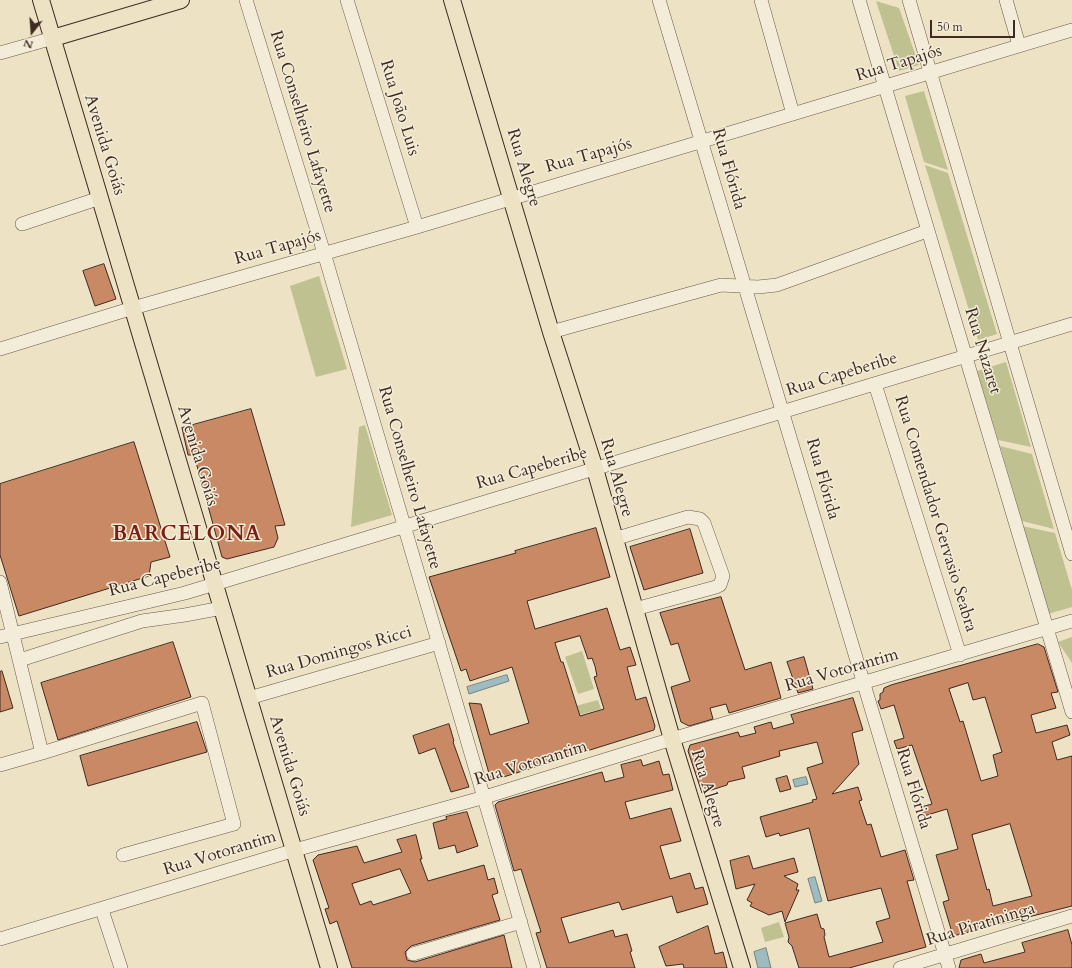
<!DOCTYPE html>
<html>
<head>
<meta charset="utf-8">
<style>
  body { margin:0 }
  #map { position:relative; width:1072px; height:968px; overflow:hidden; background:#ede2c4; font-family:Cardo,serif }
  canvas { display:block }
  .north { position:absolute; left:12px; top:12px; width:40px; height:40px; -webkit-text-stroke:3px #f3ecd9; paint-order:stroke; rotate:197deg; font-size:11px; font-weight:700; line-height:16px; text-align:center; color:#3d2a21 }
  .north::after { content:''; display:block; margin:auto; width:14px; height:18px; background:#3d2a21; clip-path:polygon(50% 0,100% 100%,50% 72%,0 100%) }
  .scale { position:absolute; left:930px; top:20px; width:85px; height:18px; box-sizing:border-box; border:2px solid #3d2a21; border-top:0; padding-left:5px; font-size:12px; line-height:14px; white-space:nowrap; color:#3d2a21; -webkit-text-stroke:3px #f3ecd9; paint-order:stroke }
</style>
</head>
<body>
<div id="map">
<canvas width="1072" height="968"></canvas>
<div class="north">N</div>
<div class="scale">50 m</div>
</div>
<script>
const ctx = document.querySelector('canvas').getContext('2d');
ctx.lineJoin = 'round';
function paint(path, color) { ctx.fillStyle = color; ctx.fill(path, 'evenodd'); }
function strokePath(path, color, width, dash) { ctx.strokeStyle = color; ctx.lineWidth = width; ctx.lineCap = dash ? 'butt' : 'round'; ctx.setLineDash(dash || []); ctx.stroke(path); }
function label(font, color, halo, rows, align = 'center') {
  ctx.font = font + ' Cardo,serif'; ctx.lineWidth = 3; ctx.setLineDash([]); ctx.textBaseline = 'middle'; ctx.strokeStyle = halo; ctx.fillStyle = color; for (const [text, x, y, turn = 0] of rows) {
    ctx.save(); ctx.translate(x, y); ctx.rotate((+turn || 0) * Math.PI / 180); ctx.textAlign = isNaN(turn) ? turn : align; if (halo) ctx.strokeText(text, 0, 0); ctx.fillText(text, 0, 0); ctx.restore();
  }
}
paint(new Path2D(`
  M876 1 899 8 919 65 899 71Z
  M924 91 948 170 924 162 905 96Z
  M925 165 948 173 997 334 978 340Z
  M319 276 347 369 316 377 290 286Z
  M1006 362 1031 447 998 440 977 371Z
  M365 425 392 515 351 527 359 427Z
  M1000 446 1032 454 1054 529 1022 521Z
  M1022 526 1055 533 1072 590V607L1048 614Z
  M1072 637V663L1058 642Z
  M582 651 594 689 578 694 565 657Z
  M598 700 601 709 571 717 568 708Z
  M779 922 784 937 765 942 761 928Z`), '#bfc190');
const water = new Path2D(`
  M507 675 509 681 469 694 467 687Z
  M806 777 808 784 795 787 793 780Z
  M815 877 822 901 815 903 808 879Z
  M766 948 771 968H758L754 952Z`);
paint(water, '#9ebbbf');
strokePath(water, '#778180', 1);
const building = new Path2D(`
  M104 264 116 299 95 306 83 271Z
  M251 409 285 525 275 526 278 538 274 547 227 559 222 557 194 455H188L182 428Z
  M134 442 170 557 151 562 149 576 19 616 0 555V484Z
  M596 528 610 577 527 601 535 629 607 608 620 650 630 647 636 665 627 667 636 700 646 697 655 726 654 730 497 779 490 777 469 703 481 704 490 735 529 723 512 667 470 681 466 669 461 671 429 577 516 553 515 551ZM580 636 588 659 592 658 595 666 597 676 594 677 604 709 580 716 563 662H561L555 643Z
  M690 529 703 573 644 590 630 547Z
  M721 597 745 670 771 662 781 698 729 713 726 704 710 708 713 719 689 726 681 722 671 687 690 681 678 643 671 645 660 613Z
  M173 642 191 697 58 740 41 683Z
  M1038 644 1044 647 1058 692 1051 693 1056 708 1031 715 1036 733 1067 725 1070 735 1052 742 1057 760 1072 756V906L953 936 943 902 949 900 936 855 958 849 947 809 924 816 921 807 932 804 912 745 897 749 894 741 904 738 894 705 881 709 878 701 880 700V694L883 692 884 688 891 685ZM968 683 973 700 985 697 1002 752 993 755 998 776 981 781 963 721 960 722 949 689ZM1010 824 1032 896 993 906 989 889 987 890 972 835Z
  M804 657 813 689 798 693 787 662Z
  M2 671 13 708 0 712V672Z
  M853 698 863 730 852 733 859 764 832 794 858 787 862 800 859 801 867 825 871 824 881 857 905 850 914 880 907 881 926 947 849 968H799L792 946 788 942 789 937 785 923 817 914 821 928 824 929 825 935 824 937 829 957 883 942 876 922 890 918 881 888 828 901 809 828 780 836 779 833 766 837 760 817 813 802 812 800 817 799 807 768 823 763 817 742 779 751 780 756 742 767 745 778 728 782 727 785 702 793 688 751 690 745 738 732 740 737 756 733 754 727 771 722 773 729 794 723 791 715Z
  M197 722 207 752 88 786 80 756Z
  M449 724 454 741 453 742 469 787 451 792 435 748 419 754 413 736Z
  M641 760 643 766 659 761 663 775 669 774 673 790 625 802 630 819 671 808 681 841 660 846 670 879 690 873 695 889 703 887 708 904 677 913 672 896 622 910 619 902 561 918 569 943 613 930 615 937 627 934 632 951 630 952 635 968H547L536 933 541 932 521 869 514 871 495 805 498 802 602 772 605 782 624 777 621 765Z
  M787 776 791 789 780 792 776 779Z
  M467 812 478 846 457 853 455 845 439 849 433 823 447 819 446 817Z
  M416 835 422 859H420L428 881 484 865 488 880 494 878 498 893 492 895 500 920 411 946 405 952 407 960 415 962 504 935 512 968H352L337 921 330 924 325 909 329 908 313 860 318 855 357 846 364 863 402 852 397 840ZM400 869 411 893 373 905 371 901 360 905 352 884Z
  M749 856 753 869 794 858 798 872 784 876 798 884 796 890H799L785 922 782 911 769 915 750 906 752 903 747 900 755 884 736 889 730 861Z
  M708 926 715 954 723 952 727 968H684L683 964 666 966 659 947Z
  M1068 930 1072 945V968H959L961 960 981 954 984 963 1025 952 1022 943Z`);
paint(building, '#ca8965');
strokePath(building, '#3d2a21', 1);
const minor = new Path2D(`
  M246 0 324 253 534 968
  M347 0 417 227
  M659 0 949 968
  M761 0 793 114
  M859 0 1072 712
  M909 0 1072 554
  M1006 0 1019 45
  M0 53 53 38
  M22 224 100 198
  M551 332 721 285 758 287 777 285 927 231
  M0 349 133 308 417 227 1072 30
  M875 384 960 655
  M614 539 688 517 700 519 704 523 723 576 720 585 716 587 635 609
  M0 582 42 753 0 765
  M0 637 185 593 1072 324
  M20 660 142 621 185 615 222 608
  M249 698 439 643
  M42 753 202 703 234 824 123 855
  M102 910 121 968
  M0 939 295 850 485 797 672 739 1072 621
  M413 954 521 922
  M900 968 1072 916`);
const major = new Path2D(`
  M41 0 329 968
  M452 0 551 332 595 469 672 739 742 968
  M53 38 181 0`);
strokePath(minor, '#69584a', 14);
strokePath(major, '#3d2a21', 18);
strokePath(minor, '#f3ecd9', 13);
strokePath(major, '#ede2c4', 16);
label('17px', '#3d2a21', '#f3ecd9', [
  ["Rua Tapajós",899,64,-17],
  ["Rua João Luis",399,108,73],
  ["Rua Conselheiro Lafayette",302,122,73],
  ["Avenida Goiás",104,145,73],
  ["Rua Tapajós",589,156,-16],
  ["Rua Alegre",523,168,73],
  ["Rua Flórida",728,169,74],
  ["Rua Tapajós",278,248,-16],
  ["Rua Nazaret",982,351,73],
  ["Rua Capeberibe",842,375,-17],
  ["Avenida Goiás",197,456,73],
  ["Rua Capeberibe",532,469,-16],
  ["Rua Conselheiro Lafayette",409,478,74],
  ["Rua Alegre",616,478,74],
  ["Rua Flórida",822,479,74],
  ["Rua Comendador Gervasio Seabra",935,514,73],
  ["Rua Capeberibe",165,578,-14],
  ["Rua Domingos Ricci",339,653,-16],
  ["Rua Votorantim",842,671,-16],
  ["Rua Votorantim",531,764,-17],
  ["Avenida Goiás",289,766,73],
  ["Rua Alegre",707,789,73],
  ["Rua Flórida",913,789,73],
  ["Rua Votorantim",220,854,-17],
  ["Rua Piratininga",981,925,-17]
]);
ctx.letterSpacing = '1px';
label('bold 21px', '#7a1f14', '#f3ecd9', [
  ["BARCELONA",187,535]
]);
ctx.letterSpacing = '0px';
</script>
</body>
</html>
